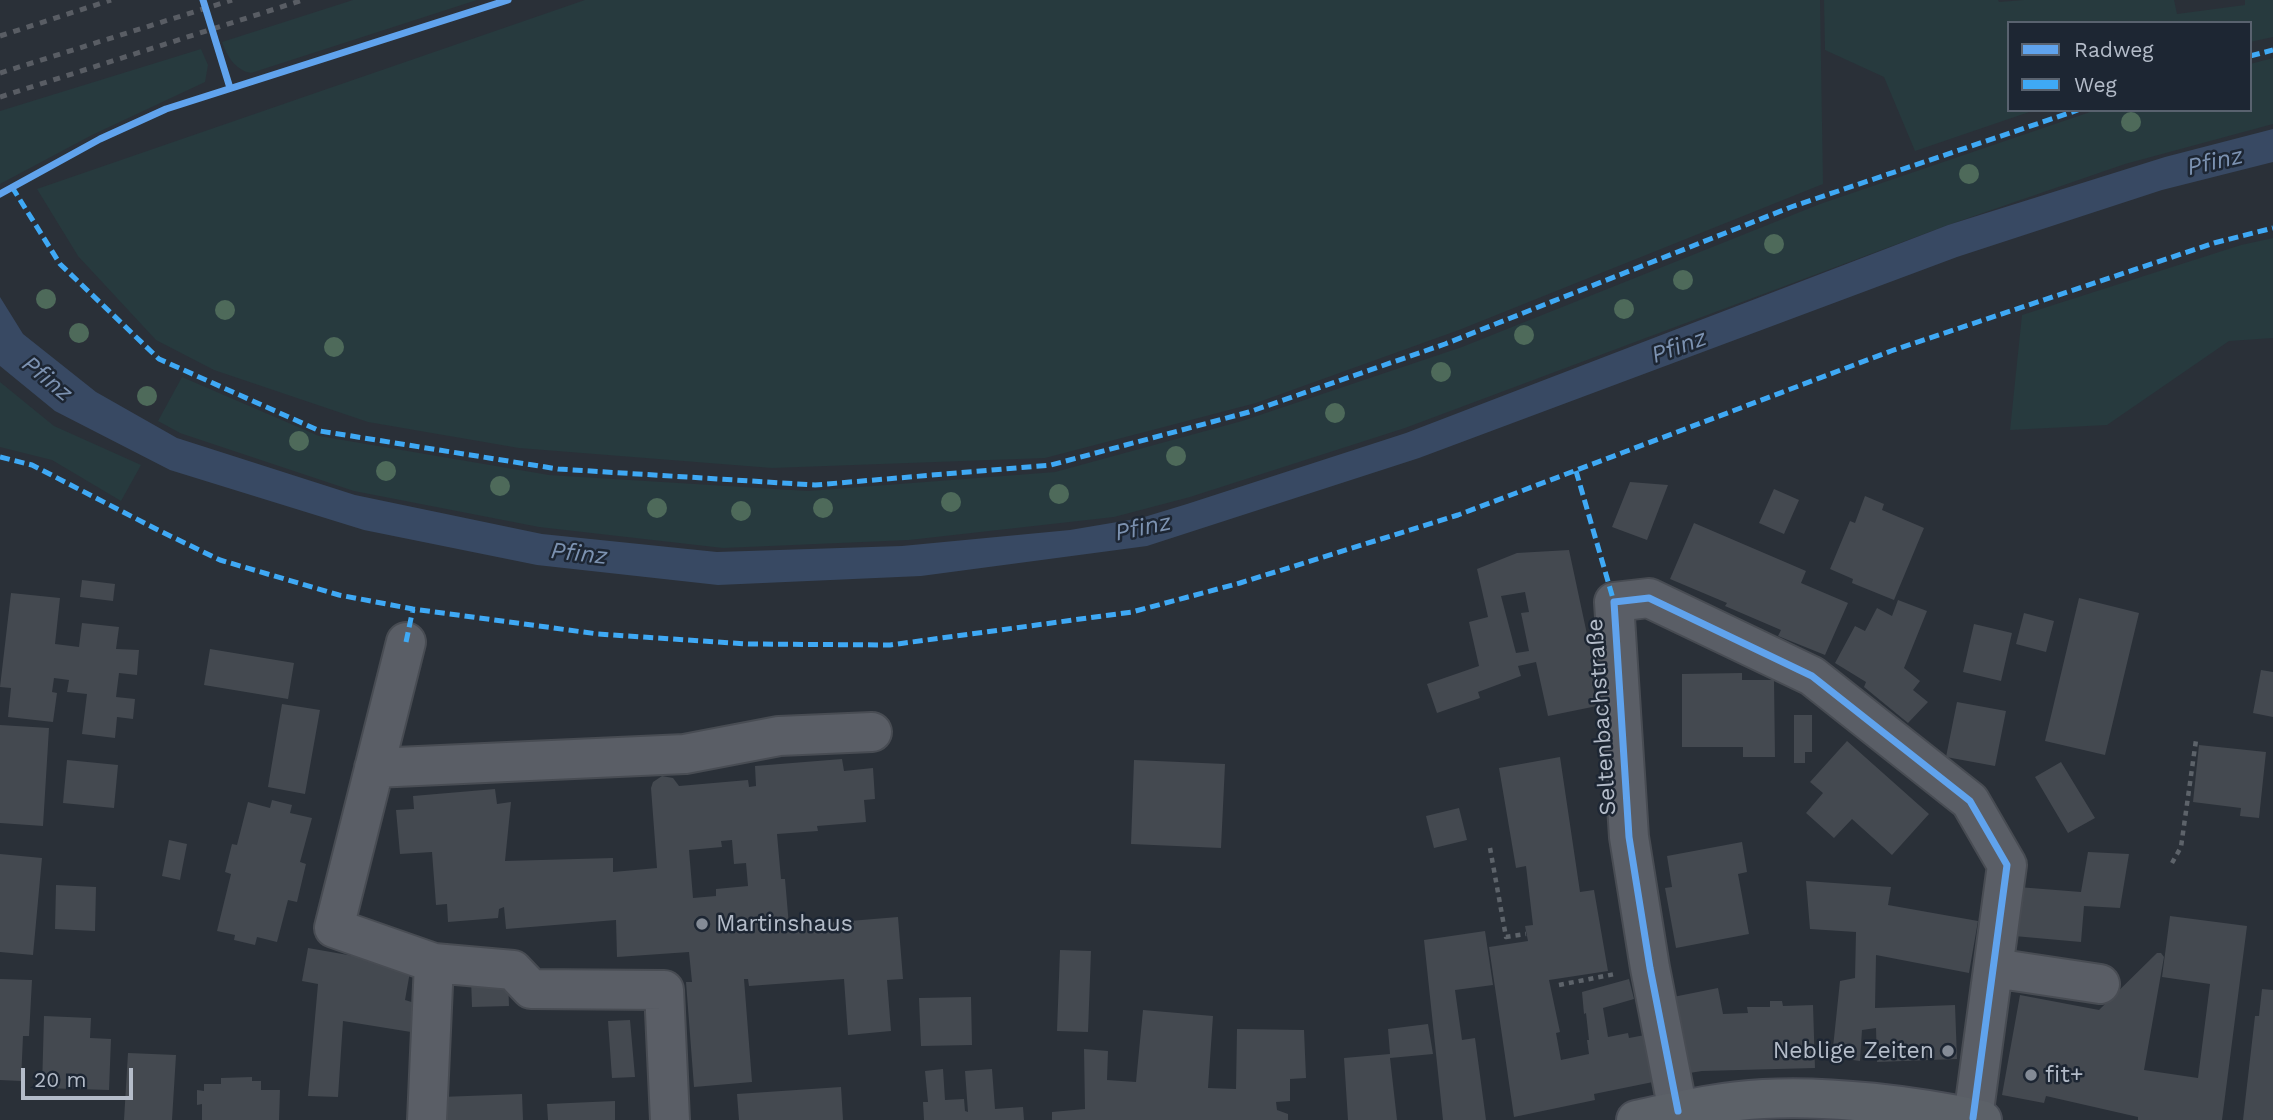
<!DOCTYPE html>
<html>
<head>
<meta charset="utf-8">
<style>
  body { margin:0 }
  #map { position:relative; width:2273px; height:1120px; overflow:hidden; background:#2a3038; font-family:"Work Sans",sans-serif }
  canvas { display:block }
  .legend { position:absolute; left:2007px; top:21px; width:245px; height:91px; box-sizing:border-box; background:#1d2633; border:2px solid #59626f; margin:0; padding:9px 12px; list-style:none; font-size:21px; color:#b4bcc9 }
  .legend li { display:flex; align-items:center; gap:14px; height:35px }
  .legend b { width:35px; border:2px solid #59626f }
  .scale { position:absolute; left:21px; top:1068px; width:112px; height:32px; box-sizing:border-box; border:4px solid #b4bcc9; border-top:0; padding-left:9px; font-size:21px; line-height:24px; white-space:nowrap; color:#b4bcc9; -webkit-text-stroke:5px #1d2633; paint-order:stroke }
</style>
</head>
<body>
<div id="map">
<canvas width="2273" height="1120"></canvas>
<ul class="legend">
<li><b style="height:9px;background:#60a3ed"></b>Radweg</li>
<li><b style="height:9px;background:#3fa9f5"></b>Weg</li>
</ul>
<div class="scale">20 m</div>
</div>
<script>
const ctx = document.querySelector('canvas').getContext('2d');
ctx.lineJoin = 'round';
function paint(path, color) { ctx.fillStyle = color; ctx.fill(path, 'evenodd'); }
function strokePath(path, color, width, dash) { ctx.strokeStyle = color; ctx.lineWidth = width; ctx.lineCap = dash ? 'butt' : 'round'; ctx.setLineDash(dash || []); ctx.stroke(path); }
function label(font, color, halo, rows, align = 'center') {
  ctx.font = font + ' "Work Sans",sans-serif'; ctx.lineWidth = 5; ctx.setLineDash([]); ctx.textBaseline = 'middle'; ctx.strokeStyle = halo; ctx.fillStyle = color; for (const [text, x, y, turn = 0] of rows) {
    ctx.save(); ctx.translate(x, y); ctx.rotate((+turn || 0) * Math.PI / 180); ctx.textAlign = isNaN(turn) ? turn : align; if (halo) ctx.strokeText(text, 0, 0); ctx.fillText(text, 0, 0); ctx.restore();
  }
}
paint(new Path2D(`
  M353 0H477L251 73C235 70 227 56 222 42Z
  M585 0H1820L1823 184 1459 330 1256 403 1045 458 772 468 519 448 368 422 214 370 156 340 78 256 37 189Z
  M1824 0H1998L1999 2 2024 0H2174L2177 14 2245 5V0H2273V37L2250 42V23H2009V110H2035L1915 151 1884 77 1825 50Z
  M201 49 208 65 205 82 92 135 0 184V111Z
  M2273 58V124L2125 164 1948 225 1405 428 1190 497 1114 517 909 540 723 548 539 527 354 491 180 433 158 421 182 377 319 436 549 475 808 491 1055 472 1242 421 1462 347 1820 204 2096 110H2250V64Z
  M2273 238V338L2229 341 2107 425 2010 430 2022 315 2241 245Z
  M0 382 54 426 141 465 121 501 52 460 0 447Z`), '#273a3e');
paint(new Path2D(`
  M2273 129V162L2162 190 1957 257 1419 458 1147 546 921 576 718 585 537 565 364 530 170 470 55 411 0 366V297L23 334 96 392 177 438 355 495 542 534 717 552 902 546 1070 530 1141 518 1187 504 1406 433 1948 225 2165 157Z`), '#384963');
paint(new Path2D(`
  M1630 482 1668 485 1647 540 1612 527Z
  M1774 489 1799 500 1784 534 1759 523Z
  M1865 496 1884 504 1882 510 1924 528 1894 600 1852 583 1853 579 1830 569 1850 521 1855 523Z
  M1694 523 1806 571 1801 583 1848 603 1825 655 1778 636 1781 630 1725 606 1727 603 1670 579Z
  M1569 550 1597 681 1592 682 1597 706 1548 716 1536 662 1518 666 1521 676 1478 692 1480 698 1437 713 1427 684 1479 666 1469 622 1488 617 1477 569 1517 553ZM1525 592 1529 612 1521 613 1529 651 1516 653 1501 596Z
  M82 580 115 584 113 601 80 597Z
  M11 593 60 598 55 644 79 647 82 623 119 627 116 649 139 650 137 675 119 673 116 697 135 699 133 719 117 717 115 738 82 734 87 694 67 692 69 680 54 678 52 692 57 693 53 722 8 717 11 688 0 687Z
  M2079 598 2139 613 2105 755 2045 741Z
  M1898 600 1927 611 1904 668 1920 681 1913 690 1928 702 1908 723 1864 687 1866 682 1835 663 1855 626 1865 631 1877 608 1892 616Z
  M2024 613 2054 621 2046 652 2016 644Z
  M1974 624 2012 633 2001 681 1963 672Z
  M210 649 294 663 288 699 204 685Z
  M2261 670 2273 672V717L2253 713Z
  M1742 673V680H1774L1775 757H1743V747H1682V674Z
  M1957 702 2006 711 1995 766 1946 757Z
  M282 704 320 710 305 794 268 787Z
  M1794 715H1812V752H1805V763H1794Z
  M0 725 49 728 43 826 0 823Z
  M1847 741 1929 814 1892 855 1852 819 1834 838 1806 813 1823 793 1810 782Z
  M2199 745 2266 752 2259 818 2240 816 2241 808 2193 802Z
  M1560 757 1580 892 1594 890 1608 971 1549 980 1560 1032 1556 1033 1561 1060 1589 1054 1587 1040H1589L1586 1013 1584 1014 1582 992 1629 979 1634 999 1603 1008 1608 1037 1628 1033 1629 1038 1645 1035 1653 1082 1594 1094 1595 1100 1514 1117 1489 947 1528 941 1525 926 1533 925 1526 866 1516 868 1499 768Z
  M842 759 844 771 873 768 875 799 864 800 866 822 817 826 818 831 777 834 781 879H785L789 926 898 917 903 979 887 980 891 1031 848 1035 844 979 749 986 748 979H744L752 1082 694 1087 686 982H692L689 952 617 957 616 920 506 929 504 907 499 909 498 918 448 922 447 904 436 905 432 852 400 854 396 810 414 809 413 796 495 789 497 804 511 802 505 861 613 858V872L657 868 651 788 653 782 662 776 673 778 679 786 748 780 749 787 756 786 755 766ZM732 840 734 864 746 863 748 886 716 889V896L693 898 689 850 722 847 721 841Z
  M67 760 118 765 114 808 63 803Z
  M1134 760 1225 764 1221 848 1131 844Z
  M2061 762 2095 818 2068 833 2035 777Z
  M272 800 292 805 290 813 312 818 300 862 306 864 297 902 288 900 277 942 257 937 255 945 234 940 235 935 217 931 231 874 225 872 232 844 237 845 248 802 270 808Z
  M1459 808 1467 840 1434 848 1426 816Z
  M169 840 187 844 180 880 162 876Z
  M1742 842 1747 872 1738 874 1749 934 1676 948 1665 888 1672 887 1667 856Z
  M2088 852 2129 854 2120 908 2084 906 2081 942 2014 936 2018 887 2081 892Z
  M0 854 42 858 33 955 0 952Z
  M1806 881 1891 887 1888 905 1978 921 1969 973 1876 955 1875 1008 1955 1005 1957 1059 1877 1062 1876 1028 1862 1030 1860 1061 1832 1057 1840 981 1855 978 1856 932 1810 929Z
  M56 885 96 887 95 931 55 929Z
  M2170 916 2247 926 2222 1120H2138V1117L2046 1096 2044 1103 2002 1095 2020 995 2099 1010 2157 953H2161L2164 957 2144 1070 2198 1078 2210 984 2162 977Z
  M1485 931 1493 985 1455 990 1462 1040 1475 1038 1486 1120H1443L1424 940Z
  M308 948 411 966 405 1000 418 1004 411 1032 343 1021 338 1097 308 1096 318 984 302 981Z
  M1060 950 1091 951 1088 1032 1057 1031Z
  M508 976 509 1006 472 1007 471 978Z
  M0 979 32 980 29 1036H23L21 1081 0 1080Z
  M1718 988 1723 1014 1748 1013 1747 1007H1770V1001H1782L1783 1006 1813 1005 1815 1068 1702 1071 1677 1075 1663 999Z
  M2262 989 2273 990V1120H2243L2255 1016H2259Z
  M971 997 972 1045 921 1046 919 998Z
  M1143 1010 1213 1016 1208 1088 1236 1089 1237 1029 1304 1030 1306 1078 1290 1079V1101L1276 1102 1277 1110 1288 1114V1120H1052V1112L1085 1109 1084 1049 1108 1051 1107 1080 1136 1082Z
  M44 1016 91 1018 90 1038 111 1039 109 1090 42 1088Z
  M630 1020 635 1077 612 1078 608 1021Z
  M1428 1024 1433 1054 1390 1058 1397 1120H1348L1344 1058 1390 1054 1388 1029Z
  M128 1053 176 1055 172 1120H124Z
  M943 1069 945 1100 964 1099 965 1111 968 1112 965 1071 992 1069 995 1109 1023 1107 1024 1120H924L923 1102H928L925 1071Z
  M252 1077V1081H261V1090H280L279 1120H202V1104L197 1105V1090L204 1091V1084H221V1078Z
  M841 1087 843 1120H739L737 1094Z
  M522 1094 523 1120H441L440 1097Z
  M615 1101V1120H548L547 1104Z`), '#444950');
const minor = new Path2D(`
  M406 642 334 928 434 963 513 970 531 989 664 990 670 1120
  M374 768 685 754 779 736 872 732
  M1994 968 2100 984
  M1678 1111 1650 968 1629 837 1614 602 1649 598 1812 676 1970 801 2007 865 1973 1118
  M427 1120 434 963`);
const major = new Path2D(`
  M1636 1120C1678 1111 1721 1101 1763 1099 1831 1095 1915 1106 1982 1120`);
strokePath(minor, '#484c53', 42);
strokePath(major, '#484c55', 42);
strokePath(new Path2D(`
  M1490 848 1506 937 1526 934
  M2172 863 2181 847 2196 740
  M1559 985 1615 974`), '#5d636a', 4.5, [5, 5]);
strokePath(minor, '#5a5e66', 38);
strokePath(major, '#5c6168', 38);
strokePath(new Path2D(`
  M0 36 111 0
  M0 73 232 0
  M0 97 303 0`), '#595d64', 5, [7, 7]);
strokePath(new Path2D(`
  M2250 56 2273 50
  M12 187 60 264 159 359 320 431 558 469 815 485 1051 465 1249 412 1445 344 1791 207 2078 110
  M0 457 32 465 158 530 220 560 339 595 413 609 598 634 748 644 890 645 1132 612 1240 583 1458 515 1891 351 2214 243 2273 228
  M1576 471 1614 602
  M406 642 413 609`), '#3fa9f5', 5, [10, 5]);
strokePath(new Path2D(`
  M203 0 230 88
  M0 194 100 139 166 109 508 0
  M1678 1111 1650 968 1629 837 1614 602 1649 598 1812 676 1970 801 2007 865 1973 1118`), '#60a3ed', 7);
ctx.fillStyle = '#4e6a5a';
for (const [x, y] of [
  [2131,122],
  [1969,174],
  [1774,244],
  [1683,280],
  [46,299],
  [1624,309],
  [225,310],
  [79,333],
  [1524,335],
  [334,347],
  [1441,372],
  [147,396],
  [1335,413],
  [299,441],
  [1176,456],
  [386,471],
  [500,486],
  [1059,494],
  [951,502],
  [657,508],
  [823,508],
  [741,511]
]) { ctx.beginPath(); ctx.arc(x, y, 10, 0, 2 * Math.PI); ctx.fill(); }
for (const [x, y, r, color] of [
  [702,924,7,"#848b96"],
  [1948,1051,7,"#848b96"],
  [2031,1075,7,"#848b96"]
]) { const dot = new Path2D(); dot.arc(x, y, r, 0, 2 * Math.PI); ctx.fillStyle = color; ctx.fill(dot); strokePath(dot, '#1d2633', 2.5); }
label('23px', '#b4bcc9', '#1d2633', [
  ["Seltenbachstraße",1602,717,-94]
]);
label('23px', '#b4bcc9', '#1d2633', [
  ["Martinshaus",716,924],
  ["Neblige Zeiten",1934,1051,"right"],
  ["fit+",2045,1075]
], 'left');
label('italic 24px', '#7c92b1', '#1d2633', [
  ["Pfinz",2215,162,-13],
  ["Pfinz",1679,347,-20],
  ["Pfinz",47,379,39],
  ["Pfinz",1143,528,-12],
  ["Pfinz",579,554,6]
]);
</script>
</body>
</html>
